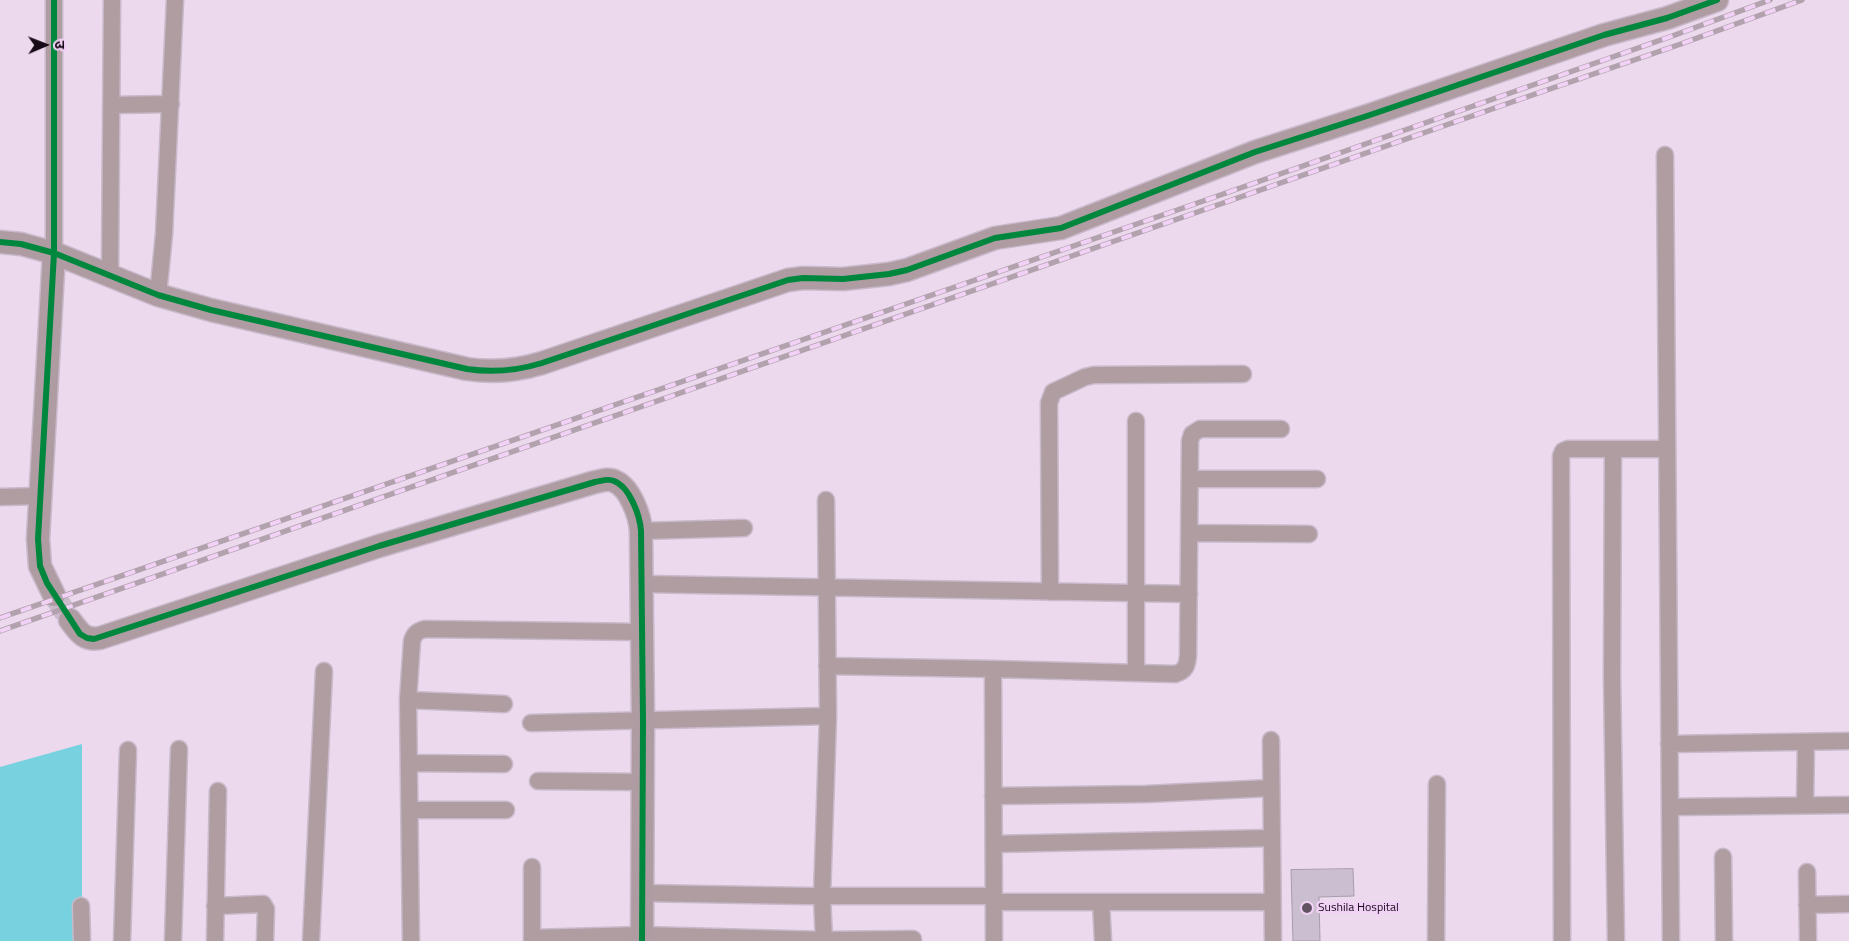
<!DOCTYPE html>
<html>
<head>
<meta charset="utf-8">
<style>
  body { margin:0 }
  #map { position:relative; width:1849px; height:941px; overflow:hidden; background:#ecd9ee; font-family:"Titillium Web","Noto Sans Devanagari",sans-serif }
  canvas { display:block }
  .north { position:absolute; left:20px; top:20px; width:50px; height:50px; -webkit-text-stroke:4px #f2d1f6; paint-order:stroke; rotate:89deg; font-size:14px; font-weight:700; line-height:20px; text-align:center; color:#170b18 }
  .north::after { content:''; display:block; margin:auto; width:18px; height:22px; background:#170b18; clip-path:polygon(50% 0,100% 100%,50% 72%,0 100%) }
</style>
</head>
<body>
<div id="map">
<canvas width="1849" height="941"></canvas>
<div class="north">उ</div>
</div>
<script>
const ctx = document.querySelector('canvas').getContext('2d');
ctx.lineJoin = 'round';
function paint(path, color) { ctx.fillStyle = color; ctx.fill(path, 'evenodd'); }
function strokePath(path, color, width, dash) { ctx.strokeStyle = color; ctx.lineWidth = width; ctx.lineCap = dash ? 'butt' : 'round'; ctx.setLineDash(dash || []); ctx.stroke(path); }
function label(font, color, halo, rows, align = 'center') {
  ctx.font = font + ' "Titillium Web",sans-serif'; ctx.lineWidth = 4.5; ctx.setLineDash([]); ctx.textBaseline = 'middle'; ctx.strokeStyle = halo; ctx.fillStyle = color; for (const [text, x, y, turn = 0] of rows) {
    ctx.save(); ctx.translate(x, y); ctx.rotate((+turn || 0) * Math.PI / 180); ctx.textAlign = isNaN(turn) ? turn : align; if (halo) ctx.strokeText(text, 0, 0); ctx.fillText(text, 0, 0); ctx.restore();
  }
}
paint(new Path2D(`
  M82 744V941H0V767Z`), '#78d1df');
const building = new Path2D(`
  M1353 869 1354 896 1319 897 1320 941H1293L1291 870Z`);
paint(building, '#cabed0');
strokePath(building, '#a79bac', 1);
strokePath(new Path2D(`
  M54 595 70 620`), '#ccbace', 22, [22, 11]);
const street = new Path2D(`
  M111 105 171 104
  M1665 155 1671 941
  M54 253V0
  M110 275 112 0
  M158 295 164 234 175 0
  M1136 421V673
  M1613 449 1612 675 1616 941
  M1190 479H1317
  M0 497 40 496
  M641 531 744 528
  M1189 533 1309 534
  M643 584 1189 594
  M1050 592 1049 403 1053 392 1085 377 1094 375 1243 374
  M827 666 993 669 994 941
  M993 669 1175 674C1186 671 1187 665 1188 656L1190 441 1192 434 1200 429H1281
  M408 700 504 704
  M531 723 828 716
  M1271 740 1273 941
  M1669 744 1849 741
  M409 763 504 764
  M538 781 642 782
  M993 796 1146 794 1271 788
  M1805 805 1806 742
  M1670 807 1849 805
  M410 810H506
  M994 844 1272 838
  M1723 857 1724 941
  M532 867V941
  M1807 872 1808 941
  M641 893 806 896H994
  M994 902H1272
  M1101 902 1103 941
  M1807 905 1849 904
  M81 906 82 941
  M215 906 263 904 266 909 265 941
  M532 938 642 935 824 940 913 939V941
  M122 941 128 750
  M173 941 179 749
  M215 941 218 791
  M311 941 324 671
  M411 941 408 700 412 641C414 634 417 631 425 629L642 632
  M824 941 822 896 828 716 826 500
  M1436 941 1437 784
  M1562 941 1561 456 1563 451 1568 449H1666`);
const secondary = new Path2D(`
  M0 242 21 244 54 253 158 295 211 310 467 369C493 373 516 371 542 363L788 280 803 278 843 279 889 274 907 270 995 238 1061 228 1255 152 1367 116 1604 35 1667 18 1717 0
  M54 253 38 539 40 566 54 595
  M70 620C79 632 84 641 100 638L379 546 595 482C601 481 609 478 614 481 630 487 640 516 641 531L643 721 642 941`);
strokePath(street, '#c8baca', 19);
strokePath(secondary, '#c8baca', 25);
strokePath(street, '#af9da2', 16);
strokePath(secondary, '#af9ba2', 22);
const rail = new Path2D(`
  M0 618 1209 199 1675 35 1770 0
  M0 631 1512 102 1678 45 1802 0`);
strokePath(rail, '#b2a2ad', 5.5);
strokePath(rail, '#f2d1f6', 4, [11]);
strokePath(new Path2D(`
  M54 0V253L38 539 40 566 47 583 80 634 87 638 94 639 379 546 595 482C601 481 609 478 614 481 630 487 640 516 641 531L643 721 642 941
  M0 242 21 244 54 253 158 295 211 310 467 369C493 373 516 371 542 363L788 280 803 278 843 279 889 274 907 270 995 238 1061 228 1255 152 1367 116 1604 35 1667 18 1717 0`), '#00873e', 6);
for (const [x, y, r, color] of [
  [1307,908,6,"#625363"]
]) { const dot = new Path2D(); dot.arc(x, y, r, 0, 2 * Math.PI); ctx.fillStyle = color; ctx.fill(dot); strokePath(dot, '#f2d1f6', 2); }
label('12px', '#170b18', '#f2d1f6', [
  ["Sushila Hospital",1318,908]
], 'left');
</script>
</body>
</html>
